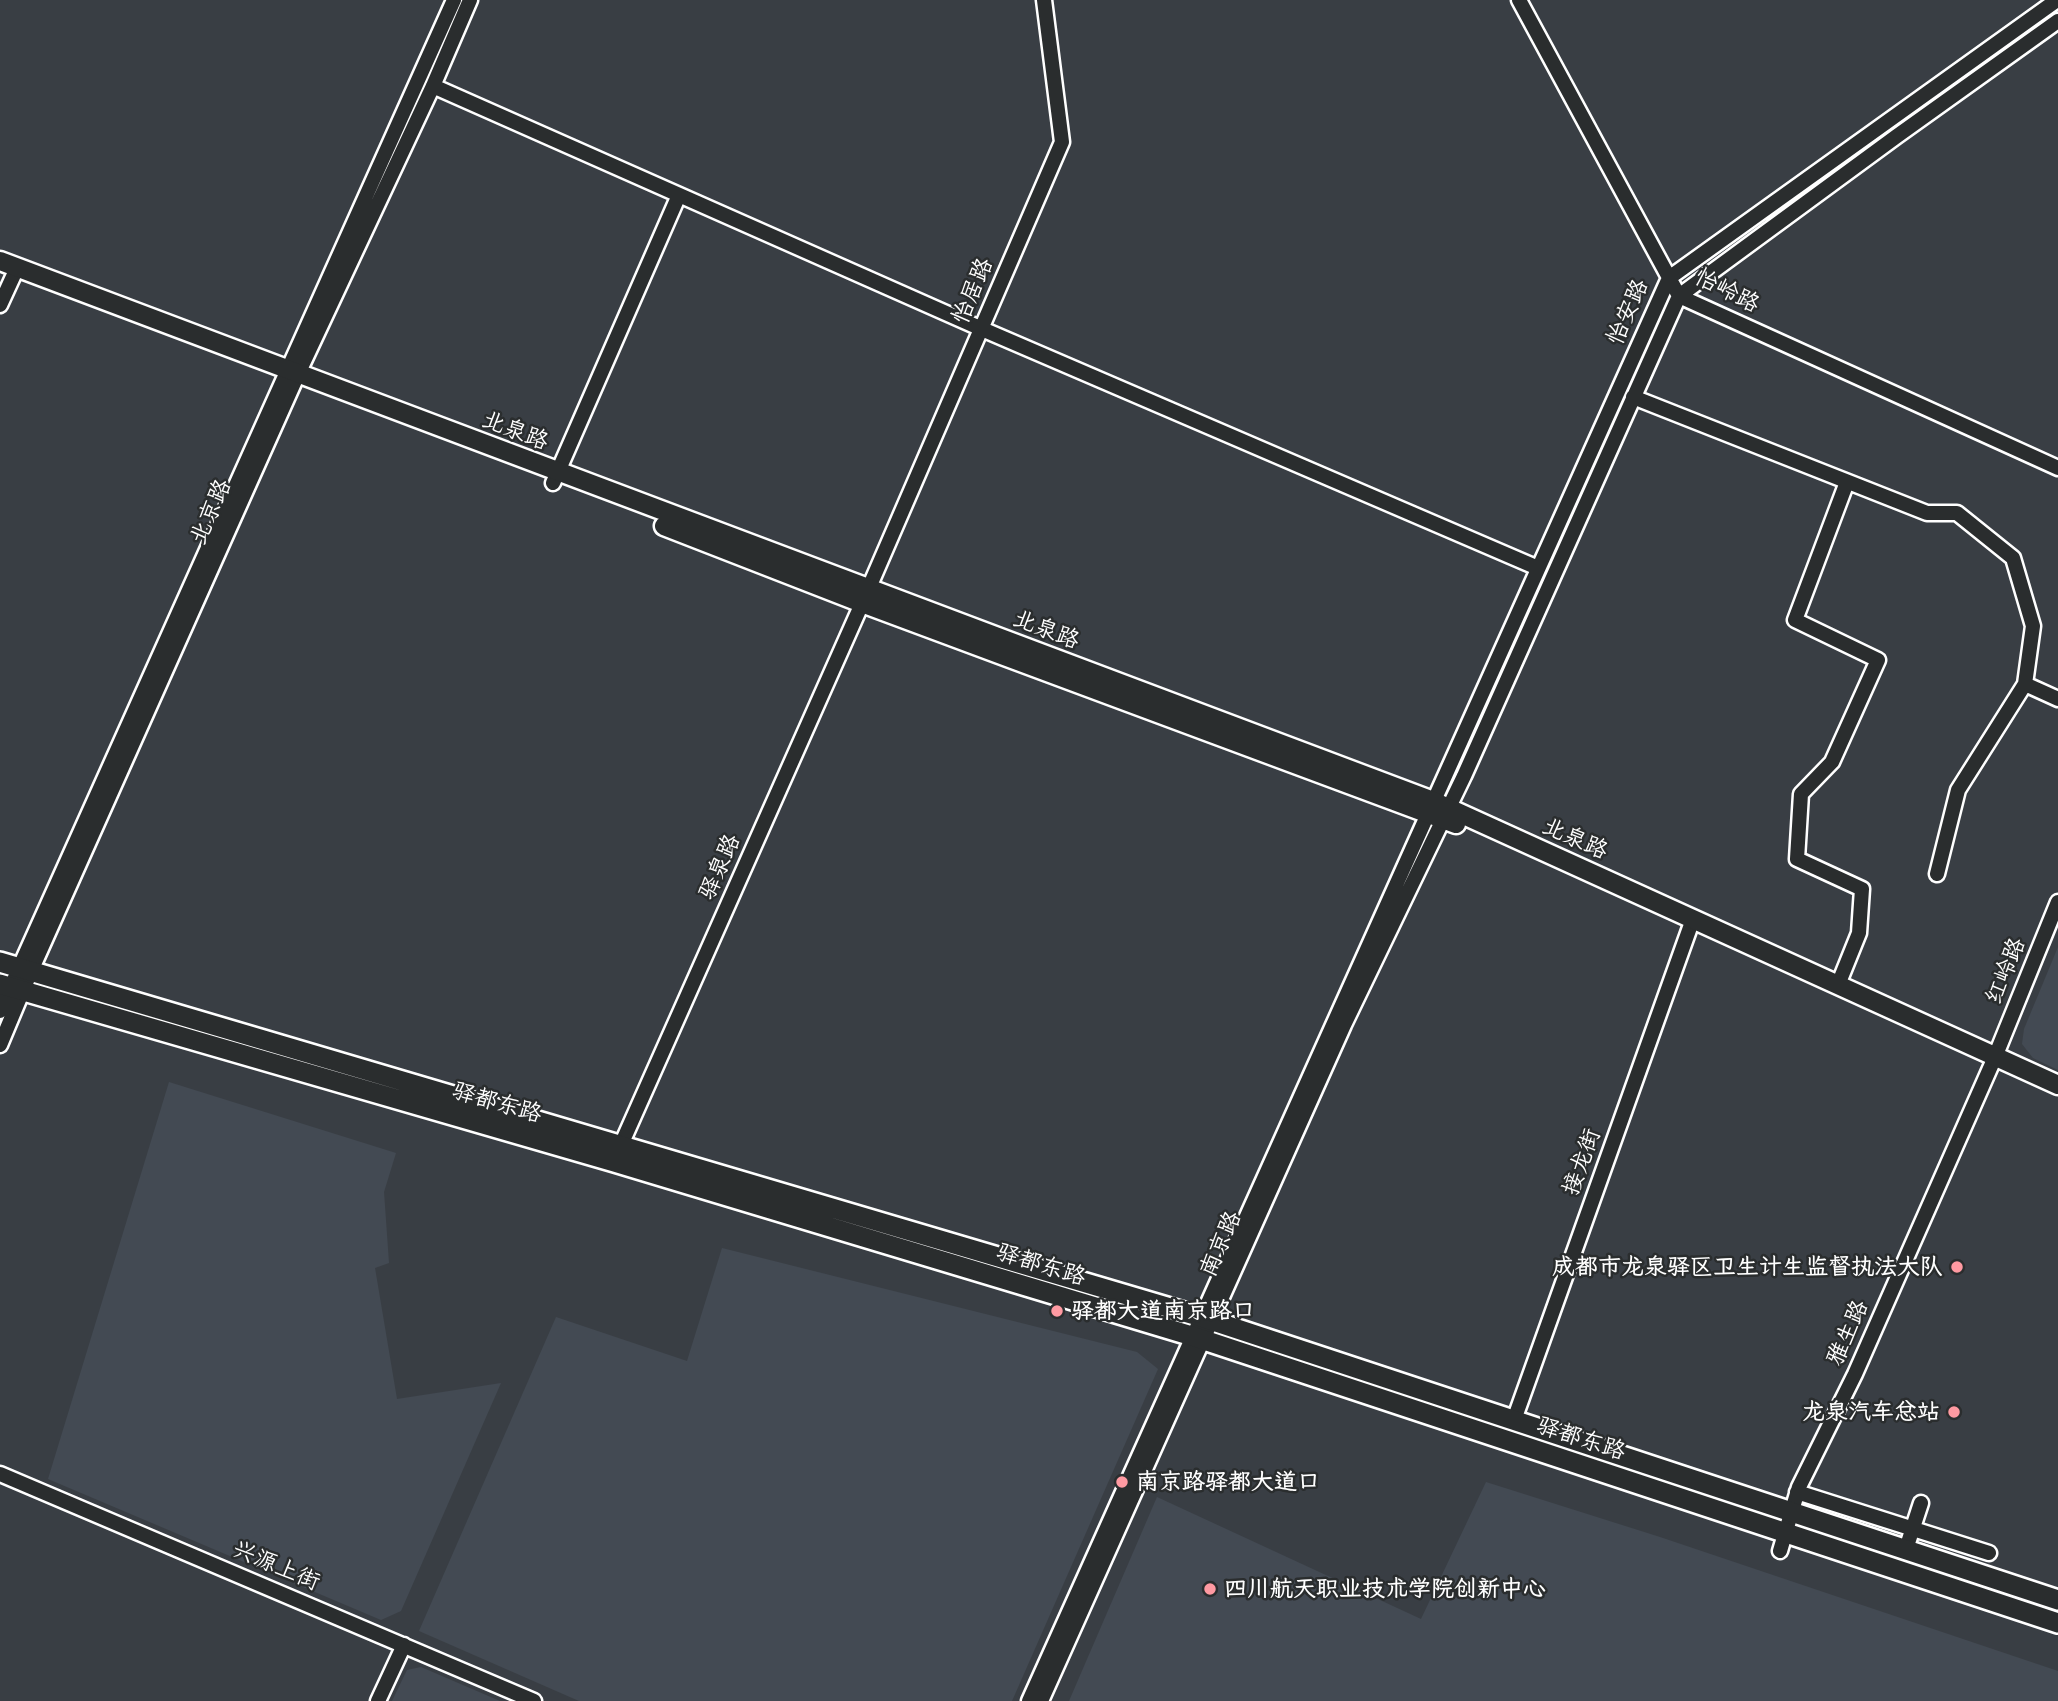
<!DOCTYPE html>
<html>
<head>
<meta charset="utf-8">
<style>
  body { margin:0 }
  canvas { display:block; background:#393e44 }
</style>
</head>
<body>
<canvas width="2058" height="1701"></canvas>
<script>
const ctx = document.querySelector('canvas').getContext('2d');
ctx.lineJoin = 'round';
function paint(path, color) { ctx.fillStyle = color; ctx.fill(path, 'evenodd'); }
function strokePath(path, color, width, dash) { ctx.strokeStyle = color; ctx.lineWidth = width; ctx.lineCap = dash ? 'butt' : 'round'; ctx.setLineDash(dash || []); ctx.stroke(path); }
function label(font, color, halo, rows, align = 'center') {
  ctx.font = font + ' "Comic Neue","LXGW WenKai TC",sans-serif'; ctx.lineWidth = 5; ctx.setLineDash([]); ctx.textBaseline = 'middle'; ctx.strokeStyle = halo; ctx.fillStyle = color; for (const [text, x, y, turn = 0] of rows) {
    ctx.save(); ctx.translate(x, y); ctx.rotate((+turn || 0) * Math.PI / 180); ctx.textAlign = isNaN(turn) ? turn : align; if (halo) ctx.strokeText(text, 0, 0); ctx.fillText(text, 0, 0); ctx.restore();
  }
}
paint(new Path2D(`
  M2058 947V1070L2033 1058 2022 1044 2024 1029Z
  M169 1082 396 1153 384 1192 389 1263 375 1268 397 1399 501 1383 401 1611 381 1620 48 1479Z
  M722 1248 1137 1352 1158 1369 1012 1701H579L419 1631 556 1317 687 1361Z
  M1486 1482 1660 1537 2058 1671V1701H1069L1157 1497 1421 1619Z
  M421 1667 500 1701H392L407 1670Z`), '#434a53');
const minor = new Path2D(`
  M1519 0 1679 296 2058 468
  M433 86 982 329 1538 568
  M0 305 17 268
  M1633 397 1927 513H1957L2013 558 2033 626 2025 684 1958 790 1937 874
  M553 483 679 195
  M2025 684 2058 699
  M1838 985 1859 933 1862 889 1797 859 1801 794 1832 762 1878 660 1795 620 1847 482
  M0 1011 454 0
  M0 1045 31 971 298 374 433 86 470 0
  M617 1154 868 590 1062 142 1044 0
  M1514 1420 1693 919
  M0 1474 534 1701
  M1797 1492 1989 1553
  M1906 1549 1921 1503
  M1780 1551 1799 1487 1855 1374 1995 1057 2058 902
  M378 1701 404 1645
  M1029 1701 1669 278 2057 0
  M1041 1701 1344 1025 1464 776 1679 296 1897 136 2058 21`);
const major = new Path2D(`
  M0 261 1433 801 2058 1085
  M664 526 862 603 1456 824`);
const highway = new Path2D(`
  M0 962 1201 1317 2058 1600
  M0 984 614 1162 1192 1336 2058 1623`);
strokePath(minor, '#fff', 19);
strokePath(major, '#fff', 23);
strokePath(highway, '#fff', 24);
strokePath(minor, '#2a2d2e', 14);
strokePath(major, '#2a2d2e', 18);
strokePath(highway, '#2a2d2e', 19);
for (const [x, y, r, color] of [
  [1957,1267,7,"#ff9aa2"],
  [1057,1311,7,"#ff9aa2"],
  [1954,1412,7,"#ff9aa2"],
  [1122,1482,7,"#ff9aa2"],
  [1210,1589,7,"#ff9aa2"]
]) { const dot = new Path2D(); dot.arc(x, y, r, 0, 2 * Math.PI); ctx.fillStyle = color; ctx.fill(dot); strokePath(dot, '#2a2d2e', 2.5); }
label('23px', '#fff', '#2a2d2e', [
  ["怡居路",973,291,-67],
  ["怡岭路",1727,291,27],
  ["怡安路",1628,312,-66],
  ["北泉路",515,431,21],
  ["北京路",211,512,-66],
  ["北泉路",1046,630,21],
  ["北泉路",1575,839,24],
  ["驿泉路",720,867,-66],
  ["红岭路",2006,971,-68],
  ["驿都东路",497,1103,16],
  ["接龙街",1582,1162,-70],
  ["南京路",1221,1244,-66],
  ["驿都东路",1041,1265,17],
  ["雅生路",1848,1333,-66],
  ["驿都东路",1581,1439,18],
  ["兴源上街",276,1566,23]
]);
label('bold 23px', '#fff', '#2a2d2e', [
  ["成都市龙泉驿区卫生计生监督执法大队",1943,1267,"right"],
  ["驿都大道南京路口",1071,1311],
  ["龙泉汽车总站",1940,1412,"right"],
  ["南京路驿都大道口",1136,1482],
  ["四川航天职业技术学院创新中心",1224,1589]
], 'left');
</script>
</body>
</html>
